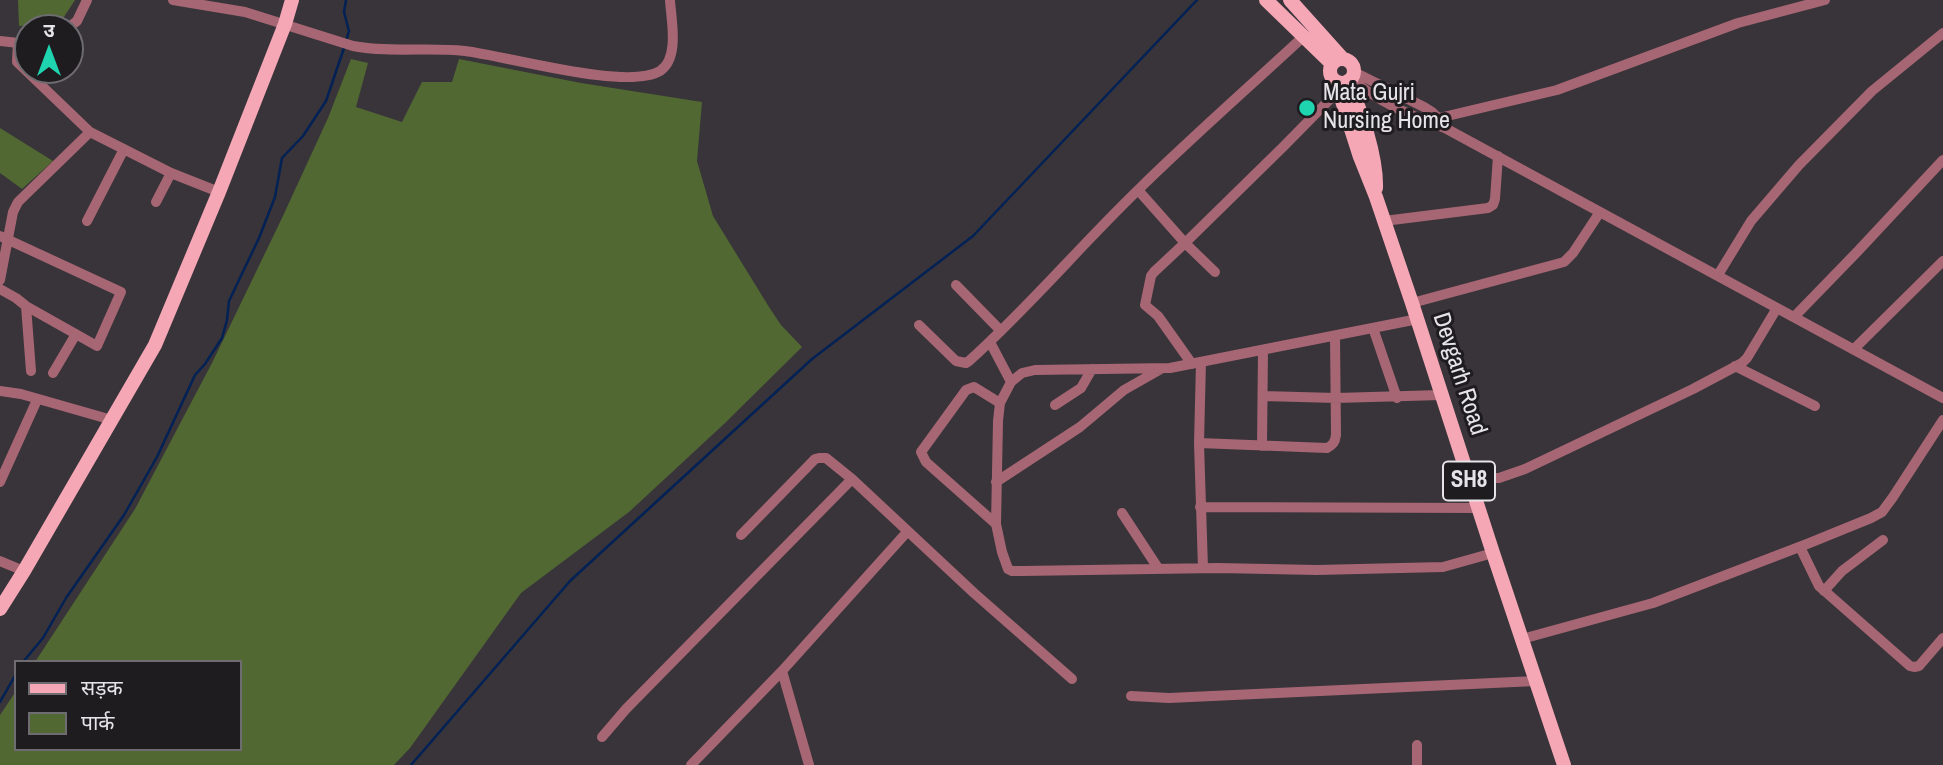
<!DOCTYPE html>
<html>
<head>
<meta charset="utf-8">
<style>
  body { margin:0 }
  #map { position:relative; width:1943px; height:765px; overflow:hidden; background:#38343a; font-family:"Archivo Narrow","Noto Sans Devanagari",sans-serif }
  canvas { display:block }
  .legend { position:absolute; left:14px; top:660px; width:228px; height:91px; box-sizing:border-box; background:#1e1c1f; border:2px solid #6e6c70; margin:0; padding:9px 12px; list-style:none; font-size:21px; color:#e7e4e9 }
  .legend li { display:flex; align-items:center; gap:14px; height:35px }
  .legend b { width:35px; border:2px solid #6e6c70 }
  .north { position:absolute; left:14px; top:14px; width:70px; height:70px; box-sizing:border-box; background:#1e1c1f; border:2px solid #6e6c70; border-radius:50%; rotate:0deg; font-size:19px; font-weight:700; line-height:28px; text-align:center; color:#e7e4e9 }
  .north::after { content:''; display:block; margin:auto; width:24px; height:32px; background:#1ed5b0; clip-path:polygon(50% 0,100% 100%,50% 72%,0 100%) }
</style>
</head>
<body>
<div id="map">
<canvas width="1943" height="765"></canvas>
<ul class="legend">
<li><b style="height:9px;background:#f6a7b6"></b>सड़क</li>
<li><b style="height:19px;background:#516832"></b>पार्क</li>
</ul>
<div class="north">उ</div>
</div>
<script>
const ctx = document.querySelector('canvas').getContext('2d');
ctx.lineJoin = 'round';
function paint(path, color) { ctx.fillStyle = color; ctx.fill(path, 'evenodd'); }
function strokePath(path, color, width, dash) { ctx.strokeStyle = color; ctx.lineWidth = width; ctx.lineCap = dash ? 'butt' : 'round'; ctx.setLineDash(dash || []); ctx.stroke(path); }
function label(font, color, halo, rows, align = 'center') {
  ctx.font = font + ' "Archivo Narrow",sans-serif'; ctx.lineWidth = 6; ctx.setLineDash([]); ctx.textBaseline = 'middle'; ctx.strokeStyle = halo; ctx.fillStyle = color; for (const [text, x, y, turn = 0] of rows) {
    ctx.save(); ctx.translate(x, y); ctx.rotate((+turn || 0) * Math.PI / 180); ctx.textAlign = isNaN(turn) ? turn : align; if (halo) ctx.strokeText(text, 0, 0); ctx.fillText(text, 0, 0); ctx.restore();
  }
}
paint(new Path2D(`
  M18 0H75L60 23 19 26Z
  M351 59 368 63 356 107 402 122 422 82H452L459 59 581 83 702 102 697 161 713 216 769 307 781 325 802 347 724 424 629 512 521 593 410 748 394 765H0V715L16 691V749H240V662H35L135 509 212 363 282 218 328 118Z
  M0 128 53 161 22 189 0 173Z`), '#516832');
strokePath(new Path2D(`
  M346 41 349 31 344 12 346 0
  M23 662 43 638 66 598 124 515 157 457 195 375 205 364 222 338 227 320 229 301 259 238 275 197 282 158 303 136 326 101 344 48
  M0 702 16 674
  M411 765 570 581 812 359 973 236 1197 0`), '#022155', 2.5);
strokePath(new Path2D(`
  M173 0 245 12 353 46C390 53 428 47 465 51 507 56 627 91 660 71 680 58 671 19 670 0
  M68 28 77 21 87 0
  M0 41 28 44
  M18 43 17 62 90 132 171 173 219 192
  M1354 72 1424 107 1432 112 1442 122
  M1351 79C1379 102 1410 116 1445 128L1943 398
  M1439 118 1557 90 1738 23 1825 0
  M1138 190 1185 243 1284 146 1339 90
  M156 202 171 173
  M87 221 124 149
  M1384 221 1488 208 1493 205 1495 199 1498 156
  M0 236 121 292 97 346 26 306 16 298 0 289
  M1718 275 1751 221 1799 165 1872 91 1943 33
  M0 280 13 212 18 202 90 132
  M956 285 1001 331
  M1412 303 1564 262 1573 253 1600 212
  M26 306 31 371
  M1794 317 1858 251 1943 160
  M1418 319 1170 368 1035 370 1022 373 1011 382 1000 403 998 421 996 524 1002 552 1008 569 1012 571H1022L1218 568 1317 570 1443 567 1493 553
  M919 325 956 361 966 363 969 361C1029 307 1081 245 1138 190 1192 137 1248 88 1303 37
  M1373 328 1397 398
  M990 342 1011 382
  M1854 349 1943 261
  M1201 362 1199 443 1203 568
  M1192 364 1158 316 1145 305 1151 276 1154 272 1185 243 1215 272
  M1735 366 1815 406
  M53 373 76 334
  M0 391 21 394 112 420
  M1263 396 1336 398 1441 395
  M1055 405 1081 388 1092 369
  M1199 443 1327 448C1333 445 1335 442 1336 435L1335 336
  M1262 446 1263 350
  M1468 478H1499L1525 469 1693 389 1742 363 1747 358 1777 308
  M0 482 37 400
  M996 482 1080 427 1124 390 1161 369
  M1200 507 1478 508
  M1122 513 1158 568
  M996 524 926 462 921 452 966 390 974 387 1000 403
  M741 535 815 459 819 458H826L852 479 974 593 1072 679
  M1800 547 1819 586 1910 666 1914 667 1919 666 1943 638
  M0 561 24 571
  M1824 591 1842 571 1883 540
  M1522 639 1653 603 1807 544 1871 518 1882 512 1893 497 1943 420
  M782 671 809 765
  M1131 696 1169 698 1536 681
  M602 737 626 709 852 479
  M1417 745V765
  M691 765 782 671 907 532`), '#a66673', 10);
strokePath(new Path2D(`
  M1266 0 1332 64
  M1290 0 1342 58
  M1330 71a12 12 0 1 1 24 0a12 12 0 1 1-24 0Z
  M1348 81C1361 110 1377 157 1376 188
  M1336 82 1360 157 1376 197 1412 303 1493 553 1564 765
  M0 609 24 571 155 345 219 192 285 24 292 0`), '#f6a7b6', 14);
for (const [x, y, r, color] of [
  [1307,108,9,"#1ed5b0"]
]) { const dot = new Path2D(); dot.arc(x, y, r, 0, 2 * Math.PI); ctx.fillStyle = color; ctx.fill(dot); strokePath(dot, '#1e1c1f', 2.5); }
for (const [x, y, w] of [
  [1469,481,52]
]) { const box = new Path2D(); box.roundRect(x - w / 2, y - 19.5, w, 39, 5); ctx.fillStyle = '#1e1c1f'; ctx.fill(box); strokePath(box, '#e7e4e9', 2); }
label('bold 23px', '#e7e4e9', null, [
  ["SH8",1469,481]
]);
label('24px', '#e7e4e9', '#1e1c1f', [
  ["Mata Gujri",1323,94],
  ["Nursing Home",1323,122]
], 'left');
label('24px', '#e7e4e9', '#1e1c1f', [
  ["Devgarh Road",1459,374,72]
]);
</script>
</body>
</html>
